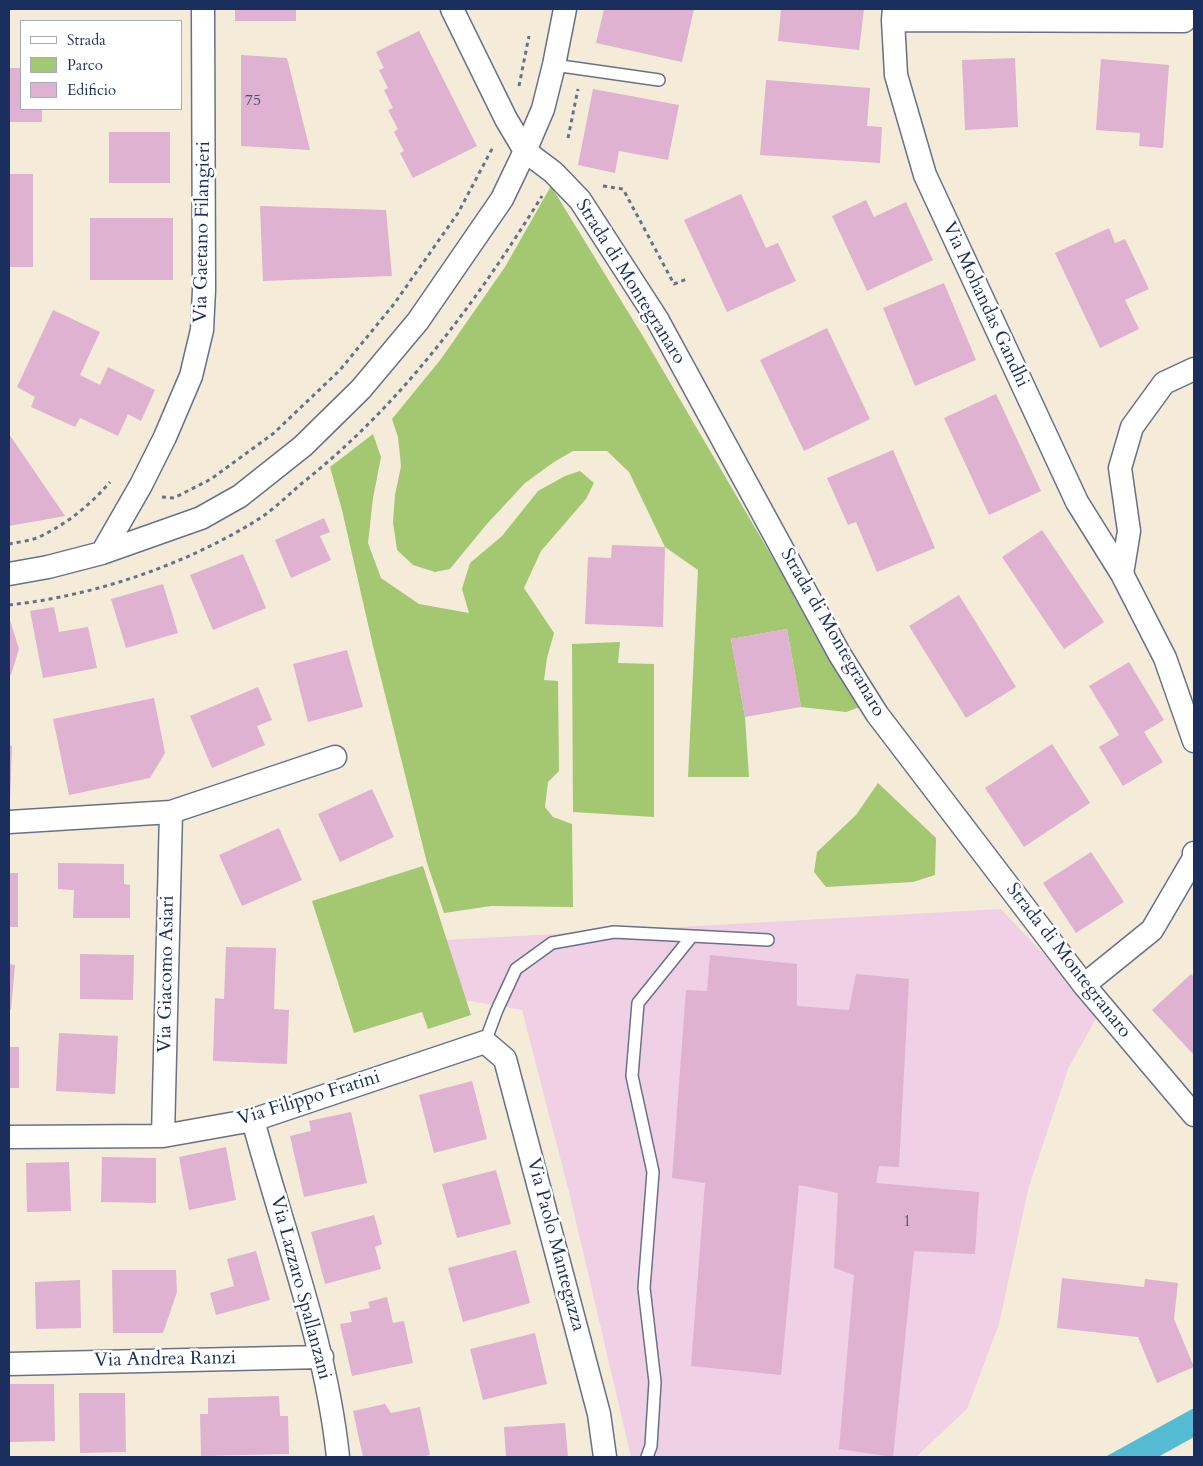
<!DOCTYPE html>
<html>
<head>
<meta charset="utf-8">
<style>
  body { margin:0 }
  #map { position:relative; width:1203px; height:1466px; overflow:hidden; background:#f4ecd8; font-family:Cardo,serif }
  canvas { display:block }
  .frame { position:absolute; inset:0; border:10px solid #1b2f5e; pointer-events:none }
  .legend { position:absolute; left:20px; top:20px; width:162px; height:90px; box-sizing:border-box; background:#fff; border:1px solid #a4acbf; margin:0; padding:6px 9px; list-style:none; font-size:15px; color:#1b2f5e }
  .legend li { display:flex; align-items:center; gap:10px; height:25px }
  .legend b { width:25px; border:1px solid #a4acbf }
</style>
</head>
<body>
<div id="map">
<canvas width="1203" height="1466"></canvas>
<div class="frame"></div>
<ul class="legend">
<li><b style="height:6px;background:#fff"></b>Strada</li>
<li><b style="height:14px;background:#a4c771"></b>Parco</li>
<li><b style="height:14px;background:#deb2d0"></b>Edificio</li>
</ul>
</div>
<script>
const ctx = document.querySelector('canvas').getContext('2d');
ctx.lineJoin = 'round';
function paint(path, color) { ctx.fillStyle = color; ctx.fill(path, 'evenodd'); }
function strokePath(path, color, width, dash) { ctx.strokeStyle = color; ctx.lineWidth = width; ctx.lineCap = dash ? 'butt' : 'round'; ctx.setLineDash(dash || []); ctx.stroke(path); }
function label(font, color, halo, rows, align = 'center') {
  ctx.font = font + ' Cardo,serif'; ctx.lineWidth = 5; ctx.setLineDash([]); ctx.textBaseline = 'middle'; ctx.strokeStyle = halo; ctx.fillStyle = color; for (const [text, x, y, turn = 0] of rows) {
    ctx.save(); ctx.translate(x, y); ctx.rotate((+turn || 0) * Math.PI / 180); ctx.textAlign = isNaN(turn) ? turn : align; if (halo) ctx.strokeText(text, 0, 0); ctx.fillText(text, 0, 0); ctx.restore();
  }
}
paint(new Path2D(`
  M1001 909 1099 1013 1068 1069 1029 1186 999 1324 967 1409 916 1457H631L570 1196 522 1010 465 1000 446 940Z`), '#f0d0e4');
paint(new Path2D(`
  M551 186 644 338 860 707 846 712 801 707 787 629 731 639 745 717 749 777H688L698 570 665 547 629 472 607 451H573L554 462 525 483 486 525 450 569 435 572 413 565 397 550 393 522 395 495 401 466 398 437 392 419 441 359 505 267Z
  M373 434 381 457 373 498 368 543 381 578 419 604 469 613 462 589 470 563 502 536 538 491 565 476 580 471 594 483 586 499 541 551 524 588 554 633 547 658 544 680 558 681 559 771 548 782 545 807 553 817 572 824 573 907 491 906 444 913 427 863 373 646 342 510 330 467Z
  M620 642 618 663 654 664V817L573 812 572 644Z
  M878 783 936 838 935 875 913 882 826 887 814 872 817 852 856 815Z
  M423 866 471 1015 428 1029 422 1012 354 1033 312 901Z`), '#a4c771');
paint(new Path2D(`
  M1194 1408V1437L1158 1457H1105Z`), '#54bbd2');
paint(new Path2D(`
  M235 9H296V21H235Z
  M604 9H694L682 62 596 43Z
  M781 9H864L859 50 778 41Z
  M419 31 477 146 413 178 400 153 404 151 394 132 398 129 388 110 393 108 384 90 388 88 379 70 384 68 376 52Z
  M241 55 287 58 310 150 241 146Z
  M1015 58 1018 127 965 130 962 60Z
  M1101 59 1169 65 1163 148 1139 146 1140 133 1096 130Z
  M9 68H21V109H42V122H9Z
  M766 80 870 88 867 126 882 127 880 163 760 155Z
  M593 89 679 105 668 160 619 151 615 173 578 165Z
  M109 132H170V183H109Z
  M9 174H33V267H9Z
  M741 194 766 248 778 243 796 281 727 312 684 220Z
  M866 200 874 217 906 202 933 260 867 291 832 216Z
  M260 206 386 210 392 276 263 281Z
  M90 218H173V280H90Z
  M1109 228 1115 243 1125 239 1149 289 1125 300 1139 329 1100 348 1055 253Z
  M944 283 976 360 915 386 883 308Z
  M53 310 100 332 80 375 100 385 108 367 155 390 141 421 128 414 118 436 80 418 75 427 31 407 35 397 17 387Z
  M827 328 870 419 804 451 760 360Z
  M996 394 1041 491 989 515 944 418Z
  M9 434 65 516 9 526Z
  M893 450 935 548 877 572 856 522 848 525 827 478Z
  M324 518 330 532 320 536 331 560 291 578 275 540Z
  M1042 530 1104 622 1064 649 1002 557Z
  M612 545 665 547 663 627 585 624 588 557 611 558Z
  M243 554 266 608 213 630 190 575Z
  M163 584 178 633 126 648 111 599Z
  M959 595 1016 687 966 718 909 626Z
  M54 607 59 632 88 627 97 668 43 678 30 611Z
  M9 617 19 649 11 675 9 676Z
  M787 629 801 707 745 717 731 639Z
  M347 650 363 707 308 722 293 664Z
  M1129 662 1164 720 1144 732 1163 762 1123 786 1099 747 1119 735 1089 686Z
  M258 687 272 720 257 726 265 745 212 768 190 716Z
  M154 698 165 753 150 778 69 795 53 719Z
  M1052 744 1090 803 1024 847 985 788Z
  M9 745 12 746 10 803H9Z
  M372 789 394 837 340 862 318 814Z
  M279 828 302 880 242 906 219 855Z
  M1091 852 1124 902 1076 933 1043 883Z
  M58 863 124 864V884L130 885V918H73L74 890 58 889Z
  M9 873H18V927H9Z
  M226 947 276 948 274 1009 289 1010 287 1064 213 1061 215 998 224 999Z
  M80 954 134 955 133 1000 80 999Z
  M710 955 797 964V1006L849 1010 856 974 909 979 899 1167 879 1166 876 1183 979 1192 975 1254 914 1251 893 1457 839 1449 854 1275 834 1268 838 1193 799 1185 781 1375 691 1366 705 1183 672 1178 686 990 707 991Z
  M9 964 15 965 11 1010H9Z
  M1191 974 1194 977V1055L1152 1010Z
  M59 1033 118 1036 115 1094 56 1091Z
  M9 1047H19V1088H9Z
  M472 1081 487 1139 434 1153 419 1095Z
  M351 1112 367 1183 304 1197 290 1136 311 1131 309 1121Z
  M226 1147 236 1200 189 1210 179 1157Z
  M102 1157 156 1158V1203L101 1202Z
  M69 1162 71 1211 27 1212 26 1163Z
  M496 1170 511 1224 457 1238 442 1184Z
  M374 1215 382 1244 375 1247 381 1269 325 1284 311 1232Z
  M516 1250 530 1303 463 1322 448 1268Z
  M256 1251 270 1300 216 1315 210 1293 234 1286 227 1259Z
  M112 1270H176L177 1292 163 1333H113Z
  M1062 1278 1144 1287 1145 1279 1178 1283 1174 1319 1194 1367 1157 1383 1138 1337 1057 1328Z
  M80 1280 81 1328 36 1329 35 1282Z
  M387 1297 393 1323 404 1321 413 1363 352 1376 340 1324 352 1322 350 1312 370 1308 368 1302Z
  M535 1333 547 1384 483 1400 470 1349Z
  M9 1384H54L55 1441 9 1442Z
  M79 1393H125L126 1452 80 1453Z
  M279 1396 280 1416H288L289 1454 201 1456 200 1414H208V1398Z
  M385 1404 391 1413 420 1407 430 1455 421 1457H363L353 1411Z
  M565 1423 568 1457H506L504 1427Z`), '#deb2d0');
const lane = new Path2D(`
  M554 65 659 80
  M485 1042 497 1010 516 969 552 943 614 932 692 936
  M647 1457 651 1446 655 1382 644 1288 653 1172 632 1076 638 1003 692 936 768 940`);
const street = new Path2D(`
  M452 9 506 119 525 151 553 172 580 200 657 319 840 655 877 714 1084 985 1194 1115
  M894 9 893 20 896 75 925 175 1077 502 1122 574 1165 658 1194 741
  M893 20 1184 21V9
  M102 553 141 485 165 437 191 376 202 330 204 290 203 9
  M9 574 48 567 102 553 201 518 240 496 303 446 361 389 418 321 502 199 525 151 543 109 554 65 565 9
  M1122 574 1129 531 1120 468 1132 427 1164 383 1194 369
  M9 822 171 812 335 757
  M1084 985 1152 930 1194 858V853
  M253 1120C283 1232 326 1342 338 1457
  M163 1136 171 812
  M9 1137 163 1136 253 1120 485 1042 505 1059 599 1414 605 1457
  M9 1364 322 1357`);
strokePath(lane, '#677189', 14);
strokePath(street, '#677189', 25);
strokePath(new Path2D(`
  M519 86 529 36
  M568 138 578 89
  M603 186 623 189 674 284 687 279
  M162 497 174 498 211 479 274 433 340 370 394 304 458 213 493 147
  M9 544C18 542 30 541 39 537 67 524 90 505 110 482
  M9 605C93 596 182 566 254 522 271 512 286 497 301 484 401 405 475 304 542 196`), '#677189', 3, [4, 4]);
strokePath(lane, '#fff', 11);
strokePath(street, '#fff', 22);
label('16px', '#4c507a', null, [
  ["75",253,101],
  ["1",907,1222]
]);
label('19px', '#1b2f5e', '#fff', [
  ["Via Gaetano Filangieri",203,232,-89],
  ["Strada di Montegranaro",630,282,58],
  ["Via Mohandas Gandhi",985,305,65],
  ["Strada di Montegranaro",832,633,60],
  ["Strada di Montegranaro",1068,961,52],
  ["Via Giacomo Asiari",167,974,-89],
  ["Via Filippo Fratini",309,1099,-17],
  ["Via Paolo Mantegazza",555,1245,75],
  ["Via Lazzaro Spallanzani",300,1288,75],
  ["Via Andrea Ranzi",165,1360,-1]
]);
</script>
</body>
</html>
